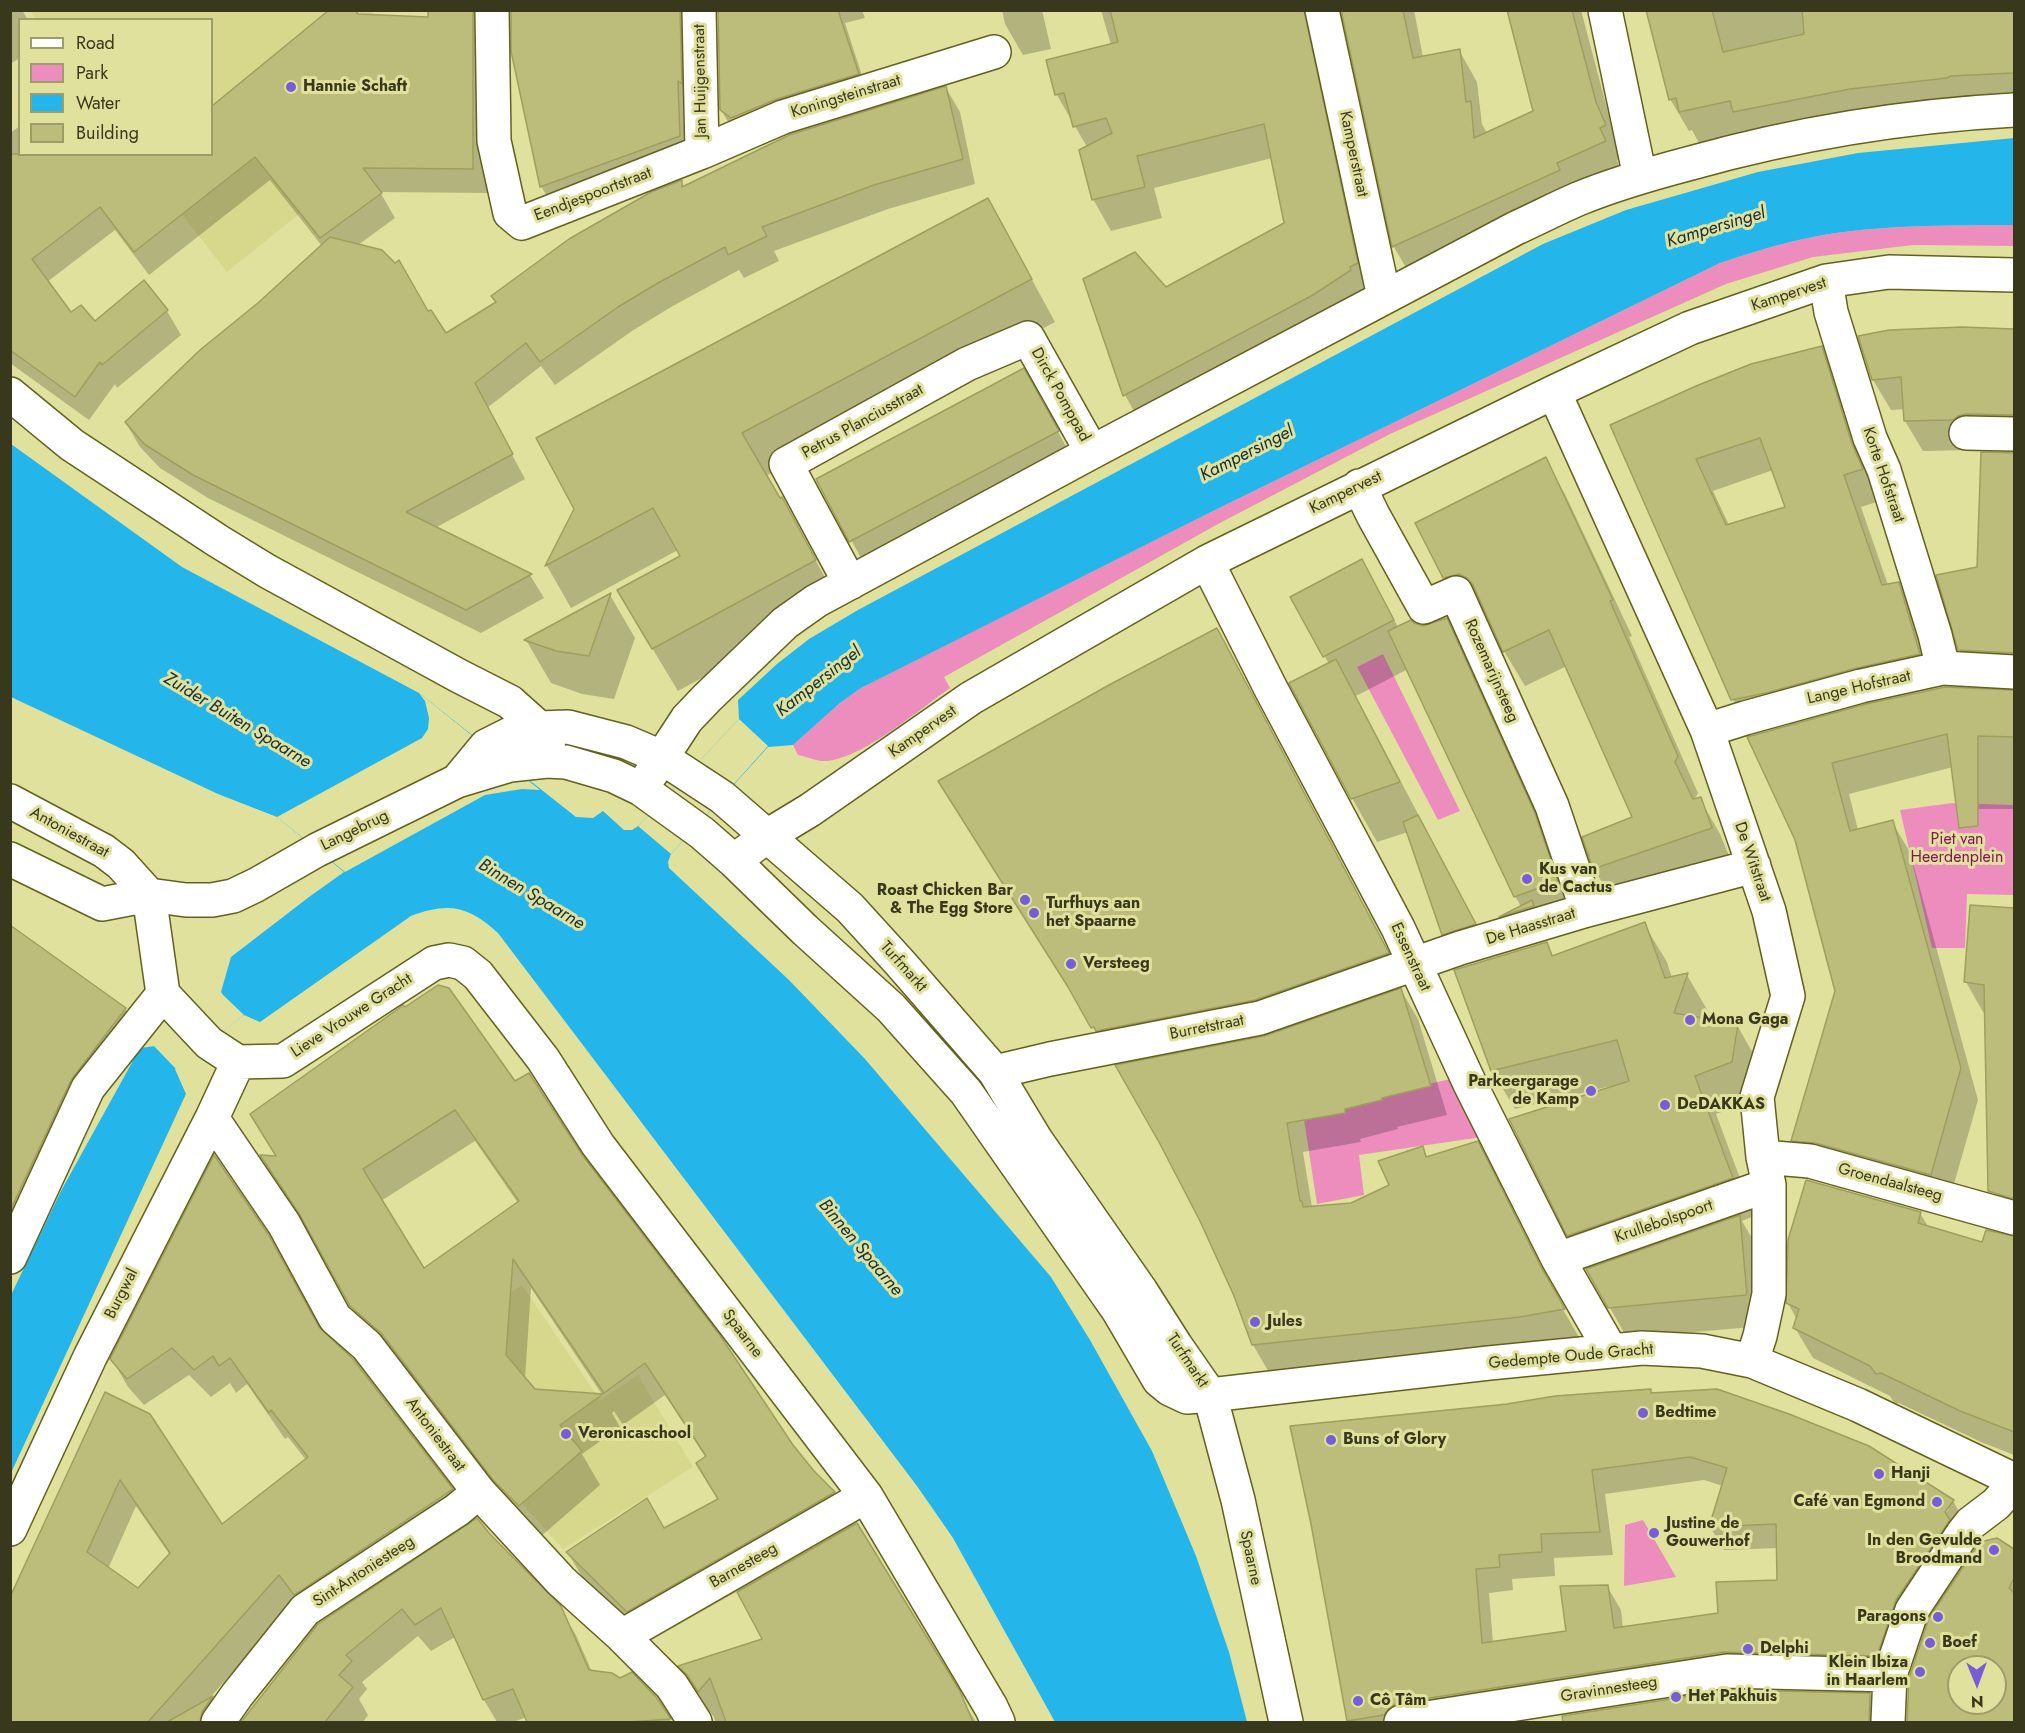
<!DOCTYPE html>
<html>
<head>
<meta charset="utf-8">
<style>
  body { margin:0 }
  #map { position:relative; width:2025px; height:1733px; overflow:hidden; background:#e0e19d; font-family:Jost,sans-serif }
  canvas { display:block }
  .frame { position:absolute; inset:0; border:12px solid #38381d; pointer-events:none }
  .legend { position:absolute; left:18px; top:18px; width:195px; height:138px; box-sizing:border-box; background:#e0e19d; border:2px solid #9d9d6a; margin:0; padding:8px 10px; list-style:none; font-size:18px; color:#38381d }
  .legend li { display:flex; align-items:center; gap:12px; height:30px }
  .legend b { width:30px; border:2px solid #9d9d6a }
  .north { position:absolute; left:1947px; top:1655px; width:60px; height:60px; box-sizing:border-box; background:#e0e19d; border:2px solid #9d9d6a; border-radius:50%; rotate:179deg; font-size:16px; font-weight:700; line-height:24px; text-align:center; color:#38381d }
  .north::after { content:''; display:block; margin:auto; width:21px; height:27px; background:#765ed8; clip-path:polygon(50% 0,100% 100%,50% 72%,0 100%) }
</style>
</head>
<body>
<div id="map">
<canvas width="2025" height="1733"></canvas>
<div class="frame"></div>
<ul class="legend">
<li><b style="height:8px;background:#fff"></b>Road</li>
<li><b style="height:16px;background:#ec8dbe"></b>Park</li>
<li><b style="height:16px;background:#24b6ea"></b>Water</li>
<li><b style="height:16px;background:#bcbd7a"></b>Building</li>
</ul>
<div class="north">N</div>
</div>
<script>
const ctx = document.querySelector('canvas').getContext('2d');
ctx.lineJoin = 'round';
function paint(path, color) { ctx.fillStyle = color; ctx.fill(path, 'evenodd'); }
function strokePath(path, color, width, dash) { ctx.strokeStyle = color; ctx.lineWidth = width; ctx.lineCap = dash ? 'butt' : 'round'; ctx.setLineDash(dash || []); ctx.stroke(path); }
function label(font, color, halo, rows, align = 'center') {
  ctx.font = font + ' Jost,sans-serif'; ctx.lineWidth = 6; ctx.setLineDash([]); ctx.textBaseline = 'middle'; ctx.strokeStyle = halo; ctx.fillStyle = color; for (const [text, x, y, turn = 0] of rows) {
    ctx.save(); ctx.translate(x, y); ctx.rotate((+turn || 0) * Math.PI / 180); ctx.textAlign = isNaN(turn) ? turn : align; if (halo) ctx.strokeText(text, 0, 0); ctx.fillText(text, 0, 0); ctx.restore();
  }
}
paint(new Path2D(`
  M30 11H373L370 157 227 272 140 161 212 154V20H37Z
  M522 1285 600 1400 638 1375 693 1467 563 1549 399 1368Z`), '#d7d88b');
paint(new Path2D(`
  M2014 225V246L1913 245 1813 257 1726 284 1390 434 1218 524 944 677 950 688C920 709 856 764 821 761 813 760 805 756 798 755L793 745 840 703 861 688 894 671 1213 511 1720 263C1751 253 1781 243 1813 237 1879 224 1948 226 2014 225Z
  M1383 654 1460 811 1438 820 1357 667Z
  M1953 803 2014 805V895L1967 894 1965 948H1932L1900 810Z
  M1455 1078 1482 1137 1359 1155 1364 1195 1317 1204 1303 1113Z
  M1643 1520 1676 1577 1624 1586 1625 1525Z`), '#ec8dbe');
paint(new Path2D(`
  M2014 138V225C1948 226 1879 224 1813 237 1781 243 1751 253 1720 263L1213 511 861 688 840 703 793 745 768 747 671 854 668 862 669 868 789 980 865 1059 1051 1277 1090 1340 1152 1451 1196 1556 1229 1652 1247 1722H1055L953 1538 917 1486 498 933C468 906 449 902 411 916L260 1022 244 1015 175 1069 186 1094 11 1473V1295L61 1191 140 1048 163 1045 223 995 221 992 231 957 309 897 344 872 277 817 218 794 11 697V444L182 567 419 693 576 817 593 818 603 811 624 830H632L638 826 739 719 738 700 777 664 809 639 858 610 1543 244 1626 210 1758 172 1858 153Z`), '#24b6ea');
paint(new Path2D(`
  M419 693 540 790 522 789 485 795 345 872 277 817 422 738 428 729 429 718 425 701Z
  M739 719 768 746 671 854 638 826Z
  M222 994 244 1015 176 1069 154 1046 162 1044Z`), '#e0e19d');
paint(new Path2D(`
  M10 10H22L28 20H20V58L10 64Z
  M331 10 359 16 429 19V10H478L486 24 487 193 380 192 395 218 358 245 428 313 446 335 681 182 684 187 946 88 960 112 975 184 888 209 774 251 779 261 744 278 739 270 671 307 632 331 555 385 541 366 487 408 525 479 435 528 530 575 544 598 481 633 208 498 160 468 140 447 126 423 322 246 270 180 149 275 115 230 47 282 71 314 94 324 144 282 167 311 181 335 117 388 115 384 89 420 10 363V133L20 126V154H212V108Z
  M512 10H699L689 153 551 203 541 186Z
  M719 10H862L865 18 845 23 867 91 731 127 721 110Z
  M1002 10H1042L1051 49 1023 55 1005 24Z
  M1101 10H1414L1423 57 1459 50 1477 82 1482 124 1487 133 1535 112 1509 10H1581L1614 135 1623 157 1617 160 1622 173 1412 278 1394 247 1346 23H1337L1375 295 1142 426 1125 395 1085 280 1165 289 1285 224 1272 158 1154 188 1162 218 1111 231 1093 199 1087 147 1057 95 1111 45Z
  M1648 10H2014V107L1746 133 1699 143 1692 130 1689 131 1670 99Z
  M1012 243 1055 322 766 476 779 500 782 499 839 603 678 691 643 633 683 557 678 550 571 608 547 566 576 509Z
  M1962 329 2014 330V445L1975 447 1971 450 1923 451 1905 421V409L1891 410 1873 380Z
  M1821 347 1839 378 1880 501 1861 507 1888 585 1898 583 1916 615 1937 685 1875 699 1751 731 1733 699 1612 425ZM1773 470 1787 508 1729 525 1713 491Z
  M1048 414 1082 475 876 585 818 480Z
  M1983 454H2014V682L1977 680 1959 649 1979 569Z
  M1545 459 1565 494 1632 636 1629 637 1698 793 1694 800 1700 799 1720 834 1732 863 1615 904 1594 869 1584 837 1634 817 1567 666 1525 686 1504 651 1487 613 1480 610 1465 613 1445 577Z
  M1361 561 1398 627 1414 624 1423 627 1446 619 1465 652 1553 847 1575 914 1534 929 1515 896 1408 669 1356 696 1489 949 1457 959 1443 934 1408 832 1377 842 1352 798 1329 664 1292 597Z
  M610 595 635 638 614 699 582 694 551 683 526 640Z
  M1230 653 1401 976 1106 1050 1079 1003Z
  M2013 692H2014V809H1972L1953 767 1849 794 1858 830 1892 822 1910 852 1978 1100 1948 1205 1810 1171 1793 1140 1837 991 1797 840 1750 738Z
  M1972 907 2014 910V1221L1999 1194 1986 1013 1983 1012 1966 982Z
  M1644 924 1667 962 1672 978 1687 975 1709 1013 1707 1020 1737 1025 1759 1064 1753 1100 1716 1114 1754 1216 1742 1221 1757 1247 1763 1326 1627 1338 1569 1235 1615 1085 1515 1109 1492 1071 1546 943 1554 957Z
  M10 927 125 1009 142 1037 87 1109 10 1277Z
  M1401 990 1418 1019 1447 1115 1397 1127 1398 1129 1360 1139 1361 1142 1303 1152 1312 1207 1352 1204 1391 1185 1422 1148 1428 1158 1477 1143 1494 1172 1557 1299 1580 1339 1270 1374 1253 1345 1264 1038Z
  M515 1083 582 1157 789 1441 813 1472 833 1493 976 1722H715L714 1717 696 1694 681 1667 764 1639 738 1591 646 1643 587 1585 568 1553 664 1530 719 1500 706 1458 665 1395 623 1425 614 1411 612 1413 620 1427 582 1454 600 1485 539 1538 370 1339 315 1239 281 1188 263 1157H277ZM475 1141 518 1203 423 1270 381 1201ZM531 1288 603 1396 535 1391 525 1379Z
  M214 1158 319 1330 352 1360 452 1490 468 1517 295 1601 207 1701 213 1698 227 1722H10V1598L106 1394 221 1526 306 1460 288 1437 285 1439 247 1384 236 1393 230 1383 211 1397 189 1375 144 1405 128 1387 112 1359ZM136 1506 170 1555 138 1590 108 1569Z
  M1920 1213 1929 1228 1983 1243 2014 1238V1455L1981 1442 1899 1403 1895 1404 1890 1396 1813 1358 1795 1328 1797 1320 1788 1303Z
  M1650 1391 1652 1394 1953 1501 1967 1525 1890 1679 1738 1676 1441 1722H1349L1312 1524ZM1704 1480 1723 1486 1710 1527 1724 1550 1778 1548V1581L1719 1615 1623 1628 1621 1610 1607 1586 1568 1633 1493 1643 1489 1593 1513 1590 1512 1579 1555 1576 1554 1558 1613 1555 1605 1494ZM1945 1509H1949L1941 1519Z
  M488 1534 559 1607 576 1635 592 1672 656 1699 671 1722H529L527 1717 513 1722H497L484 1700 455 1637 431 1651 418 1636 362 1682 367 1689 359 1699 368 1715 363 1722H242L253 1707Z
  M1997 1540 2014 1551V1722H1908L1910 1679ZM1959 1667H1995V1703H1959Z
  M1870 1695 1883 1719V1722H1565L1564 1717Z`), '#0003');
const building = new Path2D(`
  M329 10H355L358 14 428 17V10H473V169L363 168 382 193 320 238 255 157 134 252 100 207 32 259 71 312 81 305 95 321 144 280 168 310 102 365 100 362 75 397 10 350V154H212V106Z
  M511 10H680L682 84 678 81 680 136 540 187 511 51Z
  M718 10H838L859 74 777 99 731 118 720 110Z
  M1110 10H1304L1358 263 1350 267 1351 270 1313 295 1123 396 1083 279 1135 252 1166 287 1284 223 1264 124 1137 156 1145 187 1092 200 1079 150 1112 133 1106 118 1073 127 1064 93 1055 95 1046 60 1118 42Z
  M1341 10H1403L1413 58 1460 49 1466 102 1471 101 1474 138 1533 111 1507 10H1572L1596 102 1606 125 1600 128 1606 141 1557 163 1560 170 1392 247Z
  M1646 10H1712L1723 52 1804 34 1802 10H2014V73L1951 76 1947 78 1850 89 1733 112 1730 101 1679 112 1676 98 1669 100Z
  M946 86 963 159 874 185 762 227 767 236 728 255 725 247 658 283 618 307 540 362 526 343 475 383 513 454 406 512 532 574 466 610 193 475 144 444 125 422 200 350 259 302 330 237 382 250 395 263 399 260 428 311 431 310 446 333 496 302 491 296 569 239 651 192 682 180V187L789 135Z
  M988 198 1032 279 742 433 780 498 782 497 816 560 652 649 617 590 680 556 653 508 545 566 574 509 536 438Z
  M1962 327 2014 329V415L1966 414 1958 416 1953 420 1904 421 1901 377 1872 380 1858 336 1889 330Z
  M1822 346 1852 444 1863 469 1844 475 1882 585 1899 582 1920 654 1857 668 1766 693 1731 700 1610 425 1696 386 1751 364ZM1760 438 1785 507 1726 525 1696 459Z
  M1024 368 1059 431 849 542 816 479Z
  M1981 452 2014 453V653L1958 650 1936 575 1977 567Z
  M1546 457 1613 600 1610 601 1678 756 1675 762 1693 799 1701 797 1712 828 1593 869 1582 837 1632 817 1549 630 1503 652 1473 585 1467 578 1459 574 1443 578 1415 523Z
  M1362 559 1394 620 1323 657 1290 597Z
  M611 593 589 656 556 651 524 640Z
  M1447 618 1535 813 1558 881 1514 897 1388 631 1411 620 1414 623 1423 626Z
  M1217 628 1389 953 1255 1000 1096 1031 1094 1027 1091 1028 1068 987 938 781 1109 685Z
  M1336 659 1400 782 1351 799 1289 683Z
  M1945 687 2014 690V737L1978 736V826L1959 828 1947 734 1832 763 1850 831 1893 820 1961 1068 1931 1175 1815 1143 1791 1141 1835 991 1795 840 1747 737 1866 704Z
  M1418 815 1476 924 1442 935 1403 822Z
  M1532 900 1534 906 1499 917Z
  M1970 905 2014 908V1199L1988 1191 1984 985 1964 982Z
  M1645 922 1665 978 1688 973 1674 1013 1738 1024 1732 1062 1695 1076 1733 1178 1567 1236 1509 1119 1629 1081 1617 1040 1491 1071 1454 970 1547 942 1552 956Z
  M10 925 126 1008 71 1080 10 1211Z
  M438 985 449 988 515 1081 529 1073 583 1156 719 1334 793 1445 814 1471 835 1492 627 1612 566 1552 647 1498 664 1528 718 1499 696 1463 706 1456 645 1363 604 1393 513 1259 506 1355 535 1389 603 1394 560 1425 582 1451 519 1506 493 1480 382 1334 350 1306 300 1215 260 1155 276 1156 250 1114 398 1009 403 1005 405 1007ZM455 1110 519 1201 424 1268 363 1169Z
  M1401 988 1431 1086 1382 1098V1100L1345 1109V1113L1287 1123 1300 1201H1302L1303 1207 1351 1203 1389 1185 1378 1161 1423 1146 1426 1157 1478 1141 1541 1267 1565 1309 1520 1317 1252 1345 1234 1296 1200 1221 1160 1144 1115 1065 1264 1036Z
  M214 1155 268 1234 319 1327 353 1359 453 1489 294 1595 279 1575 148 1722H10V1597L105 1392 150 1414 222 1524 308 1457 271 1410 269 1413 230 1358 219 1366 213 1356 194 1370 172 1348 127 1379 110 1359ZM120 1480 170 1553 138 1588 87 1552Z
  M1806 1180 1921 1212 1918 1223 1982 1242 1986 1230 2014 1236V1432L1960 1411 1881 1373 1876 1374 1870 1366 1793 1328 1799 1309 1786 1303 1788 1240Z
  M1740 1215 1747 1295 1608 1308 1586 1269Z
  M1651 1389V1393L1717 1389 1789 1414 1869 1446 1954 1500 1945 1512 1950 1520 1896 1600 1877 1656 1724 1652 1398 1703 1390 1707 1384 1715 1347 1721 1311 1524 1290 1426 1507 1404 1555 1396ZM1690 1457 1727 1468 1709 1527 1776 1524 1777 1580 1716 1582 1718 1613 1614 1628 1608 1585 1560 1586 1566 1631 1482 1643 1476 1569 1500 1567 1499 1555 1542 1552 1541 1534 1600 1532 1592 1470Z
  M477 1518 489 1533 561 1606 589 1670 612 1673 620 1678 632 1672 657 1698 671 1719 628 1722H527L513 1689 483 1700 441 1608 415 1625 402 1609 346 1655 352 1661 339 1675 353 1687 325 1722H241L318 1624Z
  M857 1523 960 1691 973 1722H726L710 1678 698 1692 688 1676 678 1666 762 1639 737 1592Z
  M1997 1538 2014 1549V1578L2009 1588 2014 1593V1722H1907L1909 1678 1929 1618 1980 1542ZM1959 1667H1995V1703H1959Z
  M1728 1690 1870 1693 1869 1722H1563L1562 1716Z
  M213 1696 202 1712 200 1722H167Z`);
paint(building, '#bcbd7a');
strokePath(building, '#9f9f5d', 1.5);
const minor = new Path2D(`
  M492 10 494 141 510 213 522 223 702 152 783 117 994 52
  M699 10 702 152
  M1322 10 1384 297
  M1605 10 1640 177
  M1826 281 1831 312 1870 438 1884 470 1935 635 1943 668
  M1554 392 1707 730 1769 911 1788 996 1757 1097 1763 1157 1769 1185V1294L1760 1336 1752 1361
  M10 394 72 445 218 541 267 571 459 676 510 702 539 728 549 740
  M1966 433 2014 434
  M1359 486 1373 515 1424 607 1456 593 1552 806 1587 910
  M1207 562 1271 689 1398 928 1470 1084 1558 1259 1611 1351
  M850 583 786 464 967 364 1028 338 1092 452
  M1707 730 1745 718 1861 686 1943 668 2014 672
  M457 781 486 746 510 734 539 728 568 727 626 742 661 757 722 797 850 908 901 964 995 1072 1036 1140 1141 1291 1176 1346 1210 1395 1238 1500 1286 1722
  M641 789 687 719 707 698 785 623 816 601 1092 452 1516 228C1536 219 1557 208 1578 199 1614 184 1653 173 1691 163 1798 133 1903 116 2014 110
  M10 801 104 851 121 864 149 895
  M10 859 102 904 149 895 186 900H212L233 896 256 885 317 850 457 781 510 765 547 761 566 762 614 776 641 789 702 833 734 861 805 930 891 1008 966 1092 1118 1310 1159 1380 1170 1389 1187 1397 1210 1395 1489 1363 1642 1348 1702 1351 1752 1361 1858 1405 2014 1480
  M734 861 767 836 810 810 971 698 1207 562 1554 392 1690 328 1826 281 1889 272 2014 275
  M149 895 163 994 209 1043 238 1062
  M238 1062 283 1061 434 963 449 960 463 963 478 975 543 1059 598 1145 866 1496 991 1707 998 1722
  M995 1072 1050 1059 1260 1018 1460 948 1587 910 1754 866
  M212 1118 284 1224 335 1318 367 1346 479 1492 561 1581 622 1636 672 1686 695 1722
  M1763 1157 1810 1161 2014 1218
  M10 1257 88 1088 163 994
  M1558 1259 1769 1185
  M10 1529 90 1357 212 1118 238 1062
  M622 1636 866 1496
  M218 1722 237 1695 305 1610 457 1510 479 1492
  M1401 1722 1727 1671 1890 1675
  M1888 1722 1890 1675 1912 1610 1963 1533 1971 1523 1996 1504 2014 1484`);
strokePath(minor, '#62611e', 36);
strokePath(minor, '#fff', 33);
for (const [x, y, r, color] of [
  [291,87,6,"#765ed8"],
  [1527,879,6,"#765ed8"],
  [1025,900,6,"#765ed8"],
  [1034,913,6,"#765ed8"],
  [1071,964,6,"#765ed8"],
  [1690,1020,6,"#765ed8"],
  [1591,1091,6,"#765ed8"],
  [1665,1105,6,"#765ed8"],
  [1255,1322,6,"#765ed8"],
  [1643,1413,6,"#765ed8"],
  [566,1434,6,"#765ed8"],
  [1331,1440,6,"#765ed8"],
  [1879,1474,6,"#765ed8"],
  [1937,1502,6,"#765ed8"],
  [1654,1533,6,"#765ed8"],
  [1994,1550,6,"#765ed8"],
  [1938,1617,6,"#765ed8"],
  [1930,1643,6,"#765ed8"],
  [1748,1649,6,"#765ed8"],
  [1920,1672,6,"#765ed8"],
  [1676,1697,6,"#765ed8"],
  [1358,1701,6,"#765ed8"]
]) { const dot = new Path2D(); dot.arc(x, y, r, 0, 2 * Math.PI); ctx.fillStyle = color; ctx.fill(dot); strokePath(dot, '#e0e19d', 2); }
label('16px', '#38381d', '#e0e19d', [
  ["Jan Huijgenstraat",701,81,-91],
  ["Koningsteinstraat",846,97,-17],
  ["Kamperstraat",1353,154,78],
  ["Eendjespoortstraat",593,195,-21],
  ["Kampervest",1789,295,-18],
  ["Dirck Pomppad",1060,395,61],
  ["Petrus Planciusstraat",863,422,-29],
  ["Korte Hofstraat",1883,475,71],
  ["Kampervest",1346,493,-26],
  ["Rozemarijnsteeg",1491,671,66],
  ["Lange Hofstraat",1859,688,-13],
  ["Kampervest",923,732,-35],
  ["Langebrug",355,831,-26],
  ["Antoniestraat",69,833,29],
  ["De Witstraat",1752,862,71],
  ["De Haasstraat",1531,927,-17],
  ["Essenstraat",1410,957,65],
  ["Turfmarkt",903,967,48],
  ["Lieve Vrouwe Gracht",352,1016,-33],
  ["Burretstraat",1207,1028,-11],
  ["Groendaalsteeg",1890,1183,15],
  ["Krullebolspoort",1664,1222,-19],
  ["Burgwal",122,1294,-63],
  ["Spaarne",742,1334,53],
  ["Gedempte Oude Gracht",1571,1357,-5],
  ["Turfmarkt",1187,1361,56],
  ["Antoniestraat",435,1435,53],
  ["Spaarne",1250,1558,78],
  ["Barnesteeg",744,1566,-30],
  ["Sint-Antoniesteeg",364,1572,-33],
  ["Gravinnesteeg",1609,1690,-9]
]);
label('bold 16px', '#38381d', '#e0e19d', [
  ["Hannie Schaft",303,87],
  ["Kus van",1539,870],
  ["de Cactus",1539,888],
  ["Roast Chicken Bar",1013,891,"right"],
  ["& The Egg Store",1013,909,"right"],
  ["Turfhuys aan",1046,904],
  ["het Spaarne",1046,922],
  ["Versteeg",1083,964],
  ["Mona Gaga",1702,1020],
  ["Parkeergarage",1579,1082,"right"],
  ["de Kamp",1579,1100,"right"],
  ["DeDAKKAS",1677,1105],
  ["Jules",1267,1322],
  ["Bedtime",1655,1413],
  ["Veronicaschool",578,1434],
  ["Buns of Glory",1343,1440],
  ["Hanji",1891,1474],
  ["Café van Egmond",1925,1502,"right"],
  ["Justine de",1666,1524],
  ["Gouwerhof",1666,1542],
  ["In den Gevulde",1982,1541,"right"],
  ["Broodmand",1982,1559,"right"],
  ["Paragons",1926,1617,"right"],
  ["Boef",1942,1643],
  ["Delphi",1760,1649],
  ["Klein Ibiza",1908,1663,"right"],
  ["in Haarlem",1908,1681,"right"],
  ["Het Pakhuis",1688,1697],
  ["Cô Tâm",1370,1701]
], 'left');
label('16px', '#85135a', '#e0e19d', [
  ["Piet van",1957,840],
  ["Heerdenplein",1957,858]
]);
label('italic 18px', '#142f3b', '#e0e19d', [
  ["Kampersingel",1716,228,-17],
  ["Kampersingel",1247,454,-27],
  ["Kampersingel",819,682,-38],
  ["Zuider Buiten Spaarne",237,721,31],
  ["Binnen Spaarne",531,895,31],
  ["Binnen Spaarne",860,1248,50]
]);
</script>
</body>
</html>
